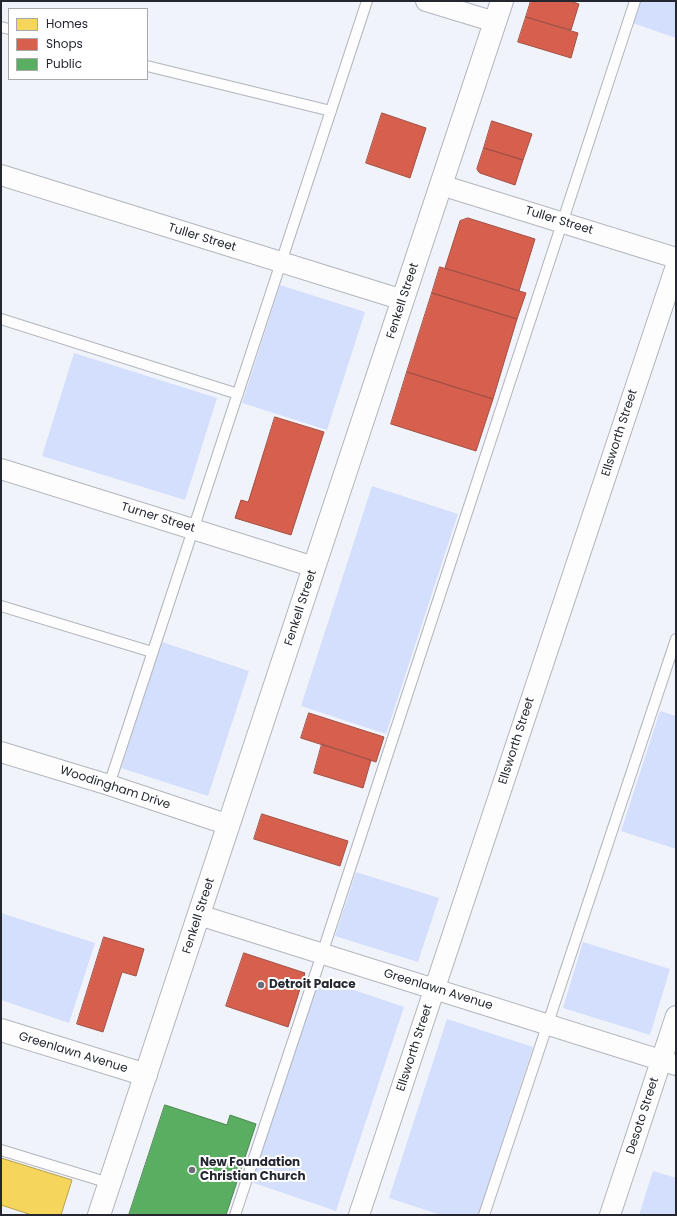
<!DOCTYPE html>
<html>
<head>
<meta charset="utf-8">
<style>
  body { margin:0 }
  #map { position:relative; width:677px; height:1216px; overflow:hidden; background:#f0f3fa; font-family:Poppins,sans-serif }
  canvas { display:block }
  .frame { position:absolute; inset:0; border:2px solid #242730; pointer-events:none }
  .legend { position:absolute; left:8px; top:8px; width:140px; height:72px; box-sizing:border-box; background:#fff; border:1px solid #a7a9ac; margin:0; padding:5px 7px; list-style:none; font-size:12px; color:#242730 }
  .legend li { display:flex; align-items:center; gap:8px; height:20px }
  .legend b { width:20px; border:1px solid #a7a9ac }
</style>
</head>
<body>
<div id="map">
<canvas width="677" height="1216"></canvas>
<div class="frame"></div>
<ul class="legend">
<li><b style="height:11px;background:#f6d55c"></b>Homes</li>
<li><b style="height:11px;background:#d6604d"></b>Shops</li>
<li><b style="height:11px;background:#5aae61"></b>Public</li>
</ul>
</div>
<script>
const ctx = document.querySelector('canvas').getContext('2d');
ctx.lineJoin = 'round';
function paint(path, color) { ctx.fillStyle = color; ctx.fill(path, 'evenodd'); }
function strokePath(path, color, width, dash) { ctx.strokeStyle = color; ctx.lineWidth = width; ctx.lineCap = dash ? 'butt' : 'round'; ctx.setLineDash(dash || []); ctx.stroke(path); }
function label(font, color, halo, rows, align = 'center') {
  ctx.font = font + ' Poppins,sans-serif'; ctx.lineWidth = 4; ctx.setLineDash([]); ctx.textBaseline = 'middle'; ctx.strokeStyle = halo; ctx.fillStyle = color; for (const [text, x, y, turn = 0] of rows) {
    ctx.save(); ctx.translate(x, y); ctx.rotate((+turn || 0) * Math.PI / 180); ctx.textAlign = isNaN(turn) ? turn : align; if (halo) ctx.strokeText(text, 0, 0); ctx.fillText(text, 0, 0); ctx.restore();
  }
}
paint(new Path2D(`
  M631 1H676V38L624 20Z
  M280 285 365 312 327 430 242 403Z
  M74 353 217 398 185 500 42 456Z
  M372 486 458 514 386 734 301 706Z
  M162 642 249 671 208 796 121 768Z
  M660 711 676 716V849L621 831Z
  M356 872 439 898 418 962 335 936Z
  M1 913 95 943 69 1023 1 1000Z
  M583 942 670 969 650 1035 563 1008Z
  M316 977 404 1007 336 1211 248 1181Z
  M447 1019 533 1047 478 1215H441L389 1198Z
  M653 1171 676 1178V1215H639Z`), '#d4dffd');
const homes = new Path2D(`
  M1 1158 72 1180 61 1215H32L1 1205Z`);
paint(homes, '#f6d55c');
strokePath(homes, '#b7a14f', 1);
const shops = new Path2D(`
  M531 1H570L579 4 571 30 526 17Z
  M526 17 578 33 571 58 518 42Z
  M382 113 426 128 410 178 366 163Z
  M492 121 532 134 523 160 484 148Z
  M484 148 523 160 515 185 480 173 478 171 477 169Z
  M468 218 535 239 519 291 445 268 460 221Z
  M440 267 526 293 517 319 432 293Z
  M432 293 517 319 493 399 407 372Z
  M407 372 493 399 476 451 391 424Z
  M275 417 324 432 291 535 235 518 241 500 248 502Z
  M309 713 384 737 376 762 301 738Z
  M322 744 371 760 363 788 314 773Z
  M262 814 348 841 340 866 254 839Z
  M104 937 144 949 136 976 122 972 103 1032 77 1024Z
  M244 953 305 973 288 1027 226 1006Z`);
paint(shops, '#d6604d');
strokePath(shops, '#a14f44', 1);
const public = new Path2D(`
  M165 1105 227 1125 230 1115 256 1124 226 1215H129Z`);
paint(public, '#5aae61');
strokePath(public, '#4a8652', 1);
const lane = new Path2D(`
  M1 27 9 29
  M147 66 331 111
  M1 319 238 394
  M1 606 152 652
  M109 785 367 1
  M1 1150 109 1183
  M235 1215 322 954 635 1
  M484 1215 676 639`);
const street = new Path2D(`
  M426 1 495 22
  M1 175 403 300
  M441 185 676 258
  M1 469 314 567
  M1 752 109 785 229 825
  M199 915 676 1065
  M359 1215 676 266
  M610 1215 676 1016`);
const secondary = new Path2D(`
  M1 1030 146 1075
  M99 1215 502 1`);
strokePath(lane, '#b2b5bc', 12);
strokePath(street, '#b2b5bc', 22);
strokePath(secondary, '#b2b5bc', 24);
strokePath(lane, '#fdfdfe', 10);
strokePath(street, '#fdfdfe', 20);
strokePath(secondary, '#fdfdfe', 22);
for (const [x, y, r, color] of [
  [261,985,4,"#6b6e77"],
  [192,1170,4,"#6b6e77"]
]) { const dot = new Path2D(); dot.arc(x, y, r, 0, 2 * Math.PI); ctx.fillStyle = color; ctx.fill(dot); strokePath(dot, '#fff', 1.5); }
label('12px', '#242730', '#fff', [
  ["Tuller Street",559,221,17],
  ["Tuller Street",202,238,17],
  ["Fenkell Street",403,301,-72],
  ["Ellsworth Street",620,433,-72],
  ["Turner Street",158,518,17],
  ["Fenkell Street",301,608,-72],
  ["Ellsworth Street",517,741,-72],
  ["Woodingham Drive",115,788,18],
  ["Fenkell Street",199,916,-72],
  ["Greenlawn Avenue",438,990,17],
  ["Ellsworth Street",415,1048,-72],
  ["Greenlawn Avenue",73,1053,17],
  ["Desoto Street",643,1116,-72]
]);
label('bold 12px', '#242730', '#fff', [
  ["Detroit Palace",269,985],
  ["New Foundation",200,1163],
  ["Christian Church",200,1177]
], 'left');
</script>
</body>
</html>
